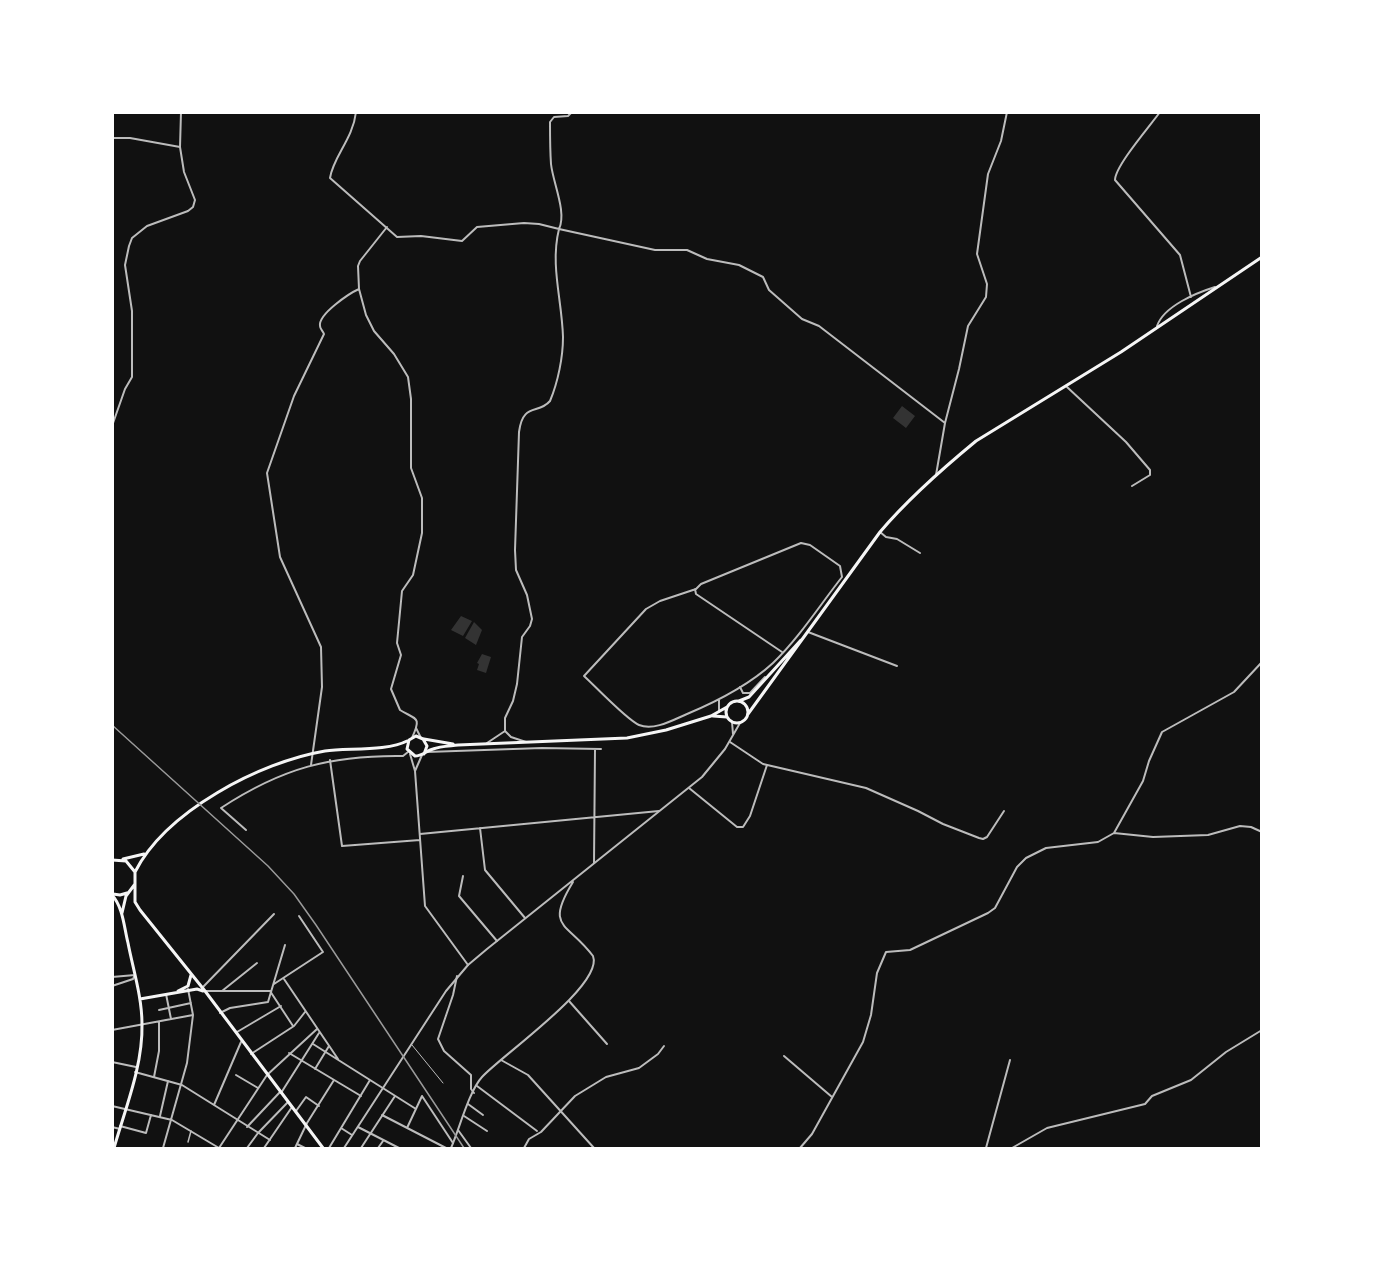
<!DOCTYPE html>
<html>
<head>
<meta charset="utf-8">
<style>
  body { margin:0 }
  #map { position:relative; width:1374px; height:1261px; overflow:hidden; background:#111; font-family:Poppins,sans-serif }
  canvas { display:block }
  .frame { position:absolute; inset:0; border:114px solid #fff; pointer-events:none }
</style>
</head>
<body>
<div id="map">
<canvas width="1374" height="1261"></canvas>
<div class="frame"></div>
</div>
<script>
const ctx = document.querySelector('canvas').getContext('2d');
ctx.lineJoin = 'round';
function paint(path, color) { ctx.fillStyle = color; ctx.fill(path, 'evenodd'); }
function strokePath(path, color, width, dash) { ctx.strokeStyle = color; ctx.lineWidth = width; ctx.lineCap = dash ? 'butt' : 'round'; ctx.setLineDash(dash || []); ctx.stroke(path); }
paint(new Path2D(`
  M902 406 915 416 906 428 893 418Z
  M461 616 472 621 463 636 451 630Z
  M474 622 482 630 476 645 465 638Z
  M482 654 491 657 486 673 477 670 479 664 477 663Z`), '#333');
strokePath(new Path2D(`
  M412 1045 443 1083`), '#bcbcbc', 1);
strokePath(new Path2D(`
  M188 1142 191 1131`), '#bcbcbc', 1.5);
strokePath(new Path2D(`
  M356 112C353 139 333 157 330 178L397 237 421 236 462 241 477 227 524 223 539 224 559 229C567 212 553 183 551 164 550 150 550 136 550 122L554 117 568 116 572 112
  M1160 112C1150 126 1115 166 1115 180L1180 255 1191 297
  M112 138H130L180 147
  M387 227 360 261 358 266 359 289 366 315 374 331 394 354 408 377 411 399V468L422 498V533L413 575 402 591 397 643 401 655 391 689 400 710C416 720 422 716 412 738
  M1157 326C1164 306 1196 293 1215 287
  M1067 387 1126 442 1150 470V475L1132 486
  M936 475 945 423 959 369 968 326 986 297 987 284 977 254 988 174 1001 141 1007 112
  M880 532 886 537 897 539 920 553
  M801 543 810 545 840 566 842 577C820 605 799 638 773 663 748 686 718 701 687 714 673 720 654 731 639 725 627 720 595 686 584 676L646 609 660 601 696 589 701 584Z
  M695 589 696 594 782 652
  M808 632 897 666
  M740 687 743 693H750L765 677
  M719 712V700
  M416 728 421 738
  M505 731V718L513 701 517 684 522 637 530 626 532 619 527 595 516 570 515 550 519 432C523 402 538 415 550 401 558 382 563 357 563 337 562 300 550 265 559 229L655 250H687L707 259 739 265 763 277 769 290 802 319 819 326 945 423
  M730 742 763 764 866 788 918 811 943 824 979 838 983 839 987 837 1004 811
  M487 743 505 731 511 737 526 742
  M427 752 542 748 601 749
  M410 754 415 771 425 906 468 965
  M330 760 342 846 420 840
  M311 765 322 687 321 647 280 557 267 473 294 396 324 334C323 331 320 329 320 326 318 314 350 293 359 289
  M415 771 422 755
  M689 788 737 827H743L750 816 767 765
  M480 828 485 870 525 918
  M246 830 221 808C282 768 331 755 403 756L408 752
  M1114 833 1153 837 1208 835 1240 826 1251 827 1262 832
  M420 834 659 811
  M594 863 595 749
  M463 876 459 896 497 941
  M457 976 453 995 438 1039 444 1051 471 1075V1089L474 1093
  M112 977 135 975
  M284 979 338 1059
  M274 984 323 952 299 916
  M112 986 133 979 135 975
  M203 987 274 914
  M205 991H270
  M222 991 257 963
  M270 991 293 1026
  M166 994 171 1019
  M569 1001 607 1044
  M159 1010 191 1003
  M220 1013 230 1008 268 1002 285 945
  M112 1030 193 1015
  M237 1032 281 1006
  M313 1044 416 1109
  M289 1053 361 1096
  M251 1054 294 1026 305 1012
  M784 1056 832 1097
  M501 1060 528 1075 594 1148
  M112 1062 136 1067
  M315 1069 329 1046
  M135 1072 182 1085 270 1140
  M236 1075 258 1088
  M154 1077 159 1051V1022
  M477 1086 537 1131
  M281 1093 319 1033
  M422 1096 453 1143
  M468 1104 483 1115
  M214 1105 241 1042
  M112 1106 172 1120 219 1148
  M296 1111 306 1097 319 1106
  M382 1115 446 1148
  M160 1116 168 1081
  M464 1116 487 1131
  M120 1126 146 1133 151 1115
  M112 1127 120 1129
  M247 1127 280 1092
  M358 1127 399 1148
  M341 1128 352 1135
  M407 1128 422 1096
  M458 1130 471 1148
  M297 1144 305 1148
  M163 1148 187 1063 193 1015 188 989
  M219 1148 267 1075 317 1029
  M247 1148 258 1133 288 1102
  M264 1148 292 1107
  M295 1148 307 1123 334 1080
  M329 1148 370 1080
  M361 1148 395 1096
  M378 1148 383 1141
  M524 1148 529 1139 541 1132 575 1096 606 1077 639 1068 658 1054 664 1046
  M800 1148 812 1134 863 1042 871 1015 877 973 886 952 910 950 988 913 995 908 1017 867 1026 858 1046 848 1098 842 1114 833 1143 781 1149 761 1162 732 1234 692 1262 662
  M986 1148 1010 1060`), '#bcbcbc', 2);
strokePath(new Path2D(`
  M112 426 125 389 132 377V311L125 265 129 246 132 238 147 226 188 211 193 207 195 200 184 172 180 147 181 112
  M732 722 733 734
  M344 1148 446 991 468 965 487 949 702 777 725 749 740 723
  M451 1148C459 1130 469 1091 482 1077 502 1055 604 985 593 956 568 922 544 929 573 882
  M1012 1148 1047 1128 1145 1104 1152 1096 1191 1080 1226 1052 1262 1030`), '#bcbcbc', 2);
strokePath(new Path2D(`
  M726 712a11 11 0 1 1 22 0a11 11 0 1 1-22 0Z
  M739 701 749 697 801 640
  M748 714 880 532C908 499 942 469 976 441L1121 352 1262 257
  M713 716 727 717
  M424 739 453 744
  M424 754 427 746 423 739 416 736 409 740 407 749 415 756C422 756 426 751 433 749 440 746 450 746 458 745L627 738 666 730 711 716 727 707
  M123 859 144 854
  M112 860 126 861 135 872V884L126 896 122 913
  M135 872C166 811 260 762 325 751 348 748 388 751 407 741
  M135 884V902L140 910 205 991 323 1148
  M113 894 120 895 127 893
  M112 895C123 907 124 927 128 943 133 969 142 997 142 1024 143 1066 125 1109 114 1148
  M178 991 188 986 191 975
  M140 999 197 989 203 991`), '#f5f5f5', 3);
strokePath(new Path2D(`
  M112 725 268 866 294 894 316 925 464 1148`), '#9a9a9a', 1.5);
</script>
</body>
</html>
